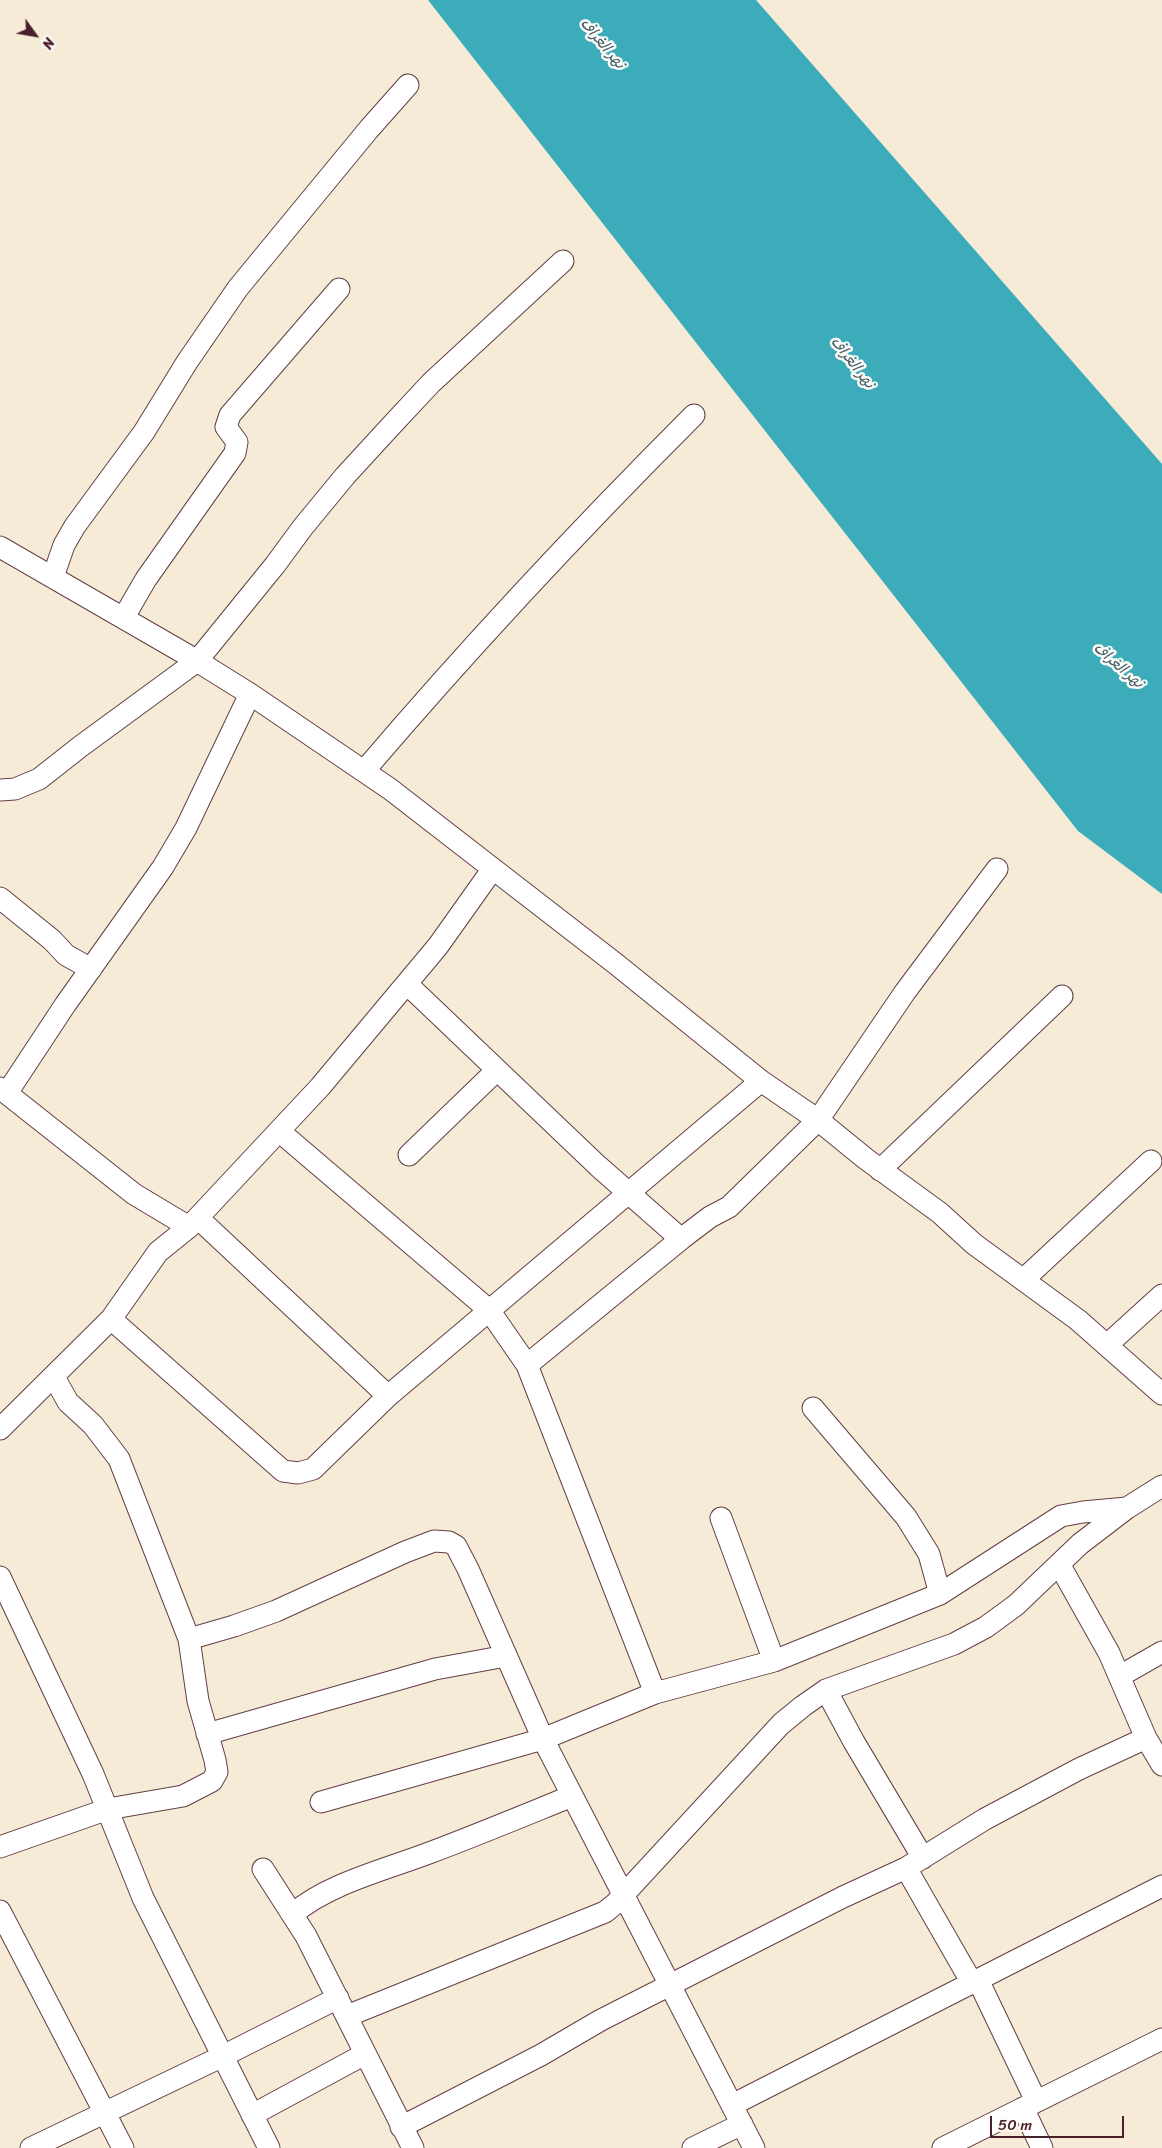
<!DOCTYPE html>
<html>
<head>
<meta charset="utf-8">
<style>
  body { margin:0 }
  #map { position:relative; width:1162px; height:2148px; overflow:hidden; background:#f5ebd6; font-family:Sriracha,sans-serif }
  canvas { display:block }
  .north { position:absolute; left:10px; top:10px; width:50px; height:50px; -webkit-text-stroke:4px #fdfcf7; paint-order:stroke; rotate:122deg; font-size:14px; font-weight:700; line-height:20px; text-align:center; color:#4a1f2b }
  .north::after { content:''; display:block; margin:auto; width:18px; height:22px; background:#4a1f2b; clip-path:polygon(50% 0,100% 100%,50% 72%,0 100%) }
  .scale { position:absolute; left:990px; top:2116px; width:134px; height:22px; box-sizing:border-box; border:2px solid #4a1f2b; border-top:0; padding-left:6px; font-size:15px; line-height:18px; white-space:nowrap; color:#4a1f2b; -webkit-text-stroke:4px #fdfcf7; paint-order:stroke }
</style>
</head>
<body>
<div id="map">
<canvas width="1162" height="2148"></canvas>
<div class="north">N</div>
<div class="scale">50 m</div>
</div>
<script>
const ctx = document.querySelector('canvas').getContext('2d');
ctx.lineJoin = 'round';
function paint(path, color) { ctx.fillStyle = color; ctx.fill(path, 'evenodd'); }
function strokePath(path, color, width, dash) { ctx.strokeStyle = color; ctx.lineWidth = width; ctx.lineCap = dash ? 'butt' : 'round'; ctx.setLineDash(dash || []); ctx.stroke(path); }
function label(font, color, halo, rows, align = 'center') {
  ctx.font = font + ' Sriracha,"Playpen Sans Arabic",sans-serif'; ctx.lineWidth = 5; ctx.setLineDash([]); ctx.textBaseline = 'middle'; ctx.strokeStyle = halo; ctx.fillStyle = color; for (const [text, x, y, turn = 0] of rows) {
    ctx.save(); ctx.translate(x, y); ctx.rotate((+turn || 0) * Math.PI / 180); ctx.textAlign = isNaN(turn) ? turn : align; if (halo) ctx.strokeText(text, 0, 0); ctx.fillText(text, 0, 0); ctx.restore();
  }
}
paint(new Path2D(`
  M428 0H756L1162 464V894L1078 831Z`), '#3dacba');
const minor = new Path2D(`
  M0 547 189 656 250 694 390 789 616 964 761 1081 818 1120 866 1159 940 1213 974 1244 1078 1320 1162 1394
  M53 577 64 545 75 526 144 432 187 362 238 288 369 129 408 85
  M124 617 146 579 235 453 237 442 226 427 230 415 339 289
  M364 771C469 648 579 530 694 415
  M0 790 15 789 39 779 81 746 197 661 275 565 303 527 345 476 390 427 431 383 563 261
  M0 898 52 940 66 955 91 969
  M407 984 598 1166 681 1239 710 1217 729 1207 818 1120 905 992 997 869
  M0 1088 134 1194 189 1227
  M7 1093 65 1005 163 867 186 828 250 694
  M279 1131 489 1310 527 1365 655 1693
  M409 1155 497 1070
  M880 1170 1062 996
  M198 1218 388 1396
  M1023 1280 1151 1161
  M111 1319 283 1471 298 1473 313 1469 388 1396 761 1081
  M1107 1345 1162 1295
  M527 1365 681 1239
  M813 1408 906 1517 929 1554 940 1594
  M0 1429 111 1319 158 1252 189 1227 320 1087 438 946 492 870
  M721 1518 774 1661
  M1059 1564 1109 1653 1146 1738 1162 1765
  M0 1577 93 1774 143 1898 269 2148
  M189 1639 234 1626 276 1611 405 1552 434 1541 449 1542 456 1546 468 1569 543 1739 754 2148
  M1120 1676 1162 1652
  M826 1690 854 1742 923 1858
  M207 1734 435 1669 506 1656
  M321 1802 543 1739 655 1693 774 1661 940 1594 1061 1516 1083 1512 1127 1508
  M0 1847 108 1809 183 1796 212 1781 217 1772 215 1760 198 1701 189 1639 119 1459 93 1425 68 1402 54 1377
  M906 1868 972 1983
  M263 1869 306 1936 413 2148
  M0 1911 123 2148
  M293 1914C327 1884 387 1869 429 1853 477 1835 525 1815 572 1796
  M978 1980 1036 2101
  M347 2016 605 1912 615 1904 781 1724 803 1706 826 1690 954 1644 986 1627 1016 1605 1080 1544 1127 1508 1162 1486
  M732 2105 1162 1886
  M1023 2108 1042 2148
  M252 2115 365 2054
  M401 2127 541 2055 601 2020 843 1897 906 1868 985 1819 1079 1769 1146 1738
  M31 2148 223 2056 338 1998
  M693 2148 742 2124
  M943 2148 1162 2039`);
strokePath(minor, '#643e45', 23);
strokePath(minor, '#fff', 21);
label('italic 15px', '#445e6b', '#fdfcf7', [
  ["نهر الغراف",602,44,50],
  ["نهر الغراف",852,363,52],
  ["نهر الغراف",1118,666,41]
]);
</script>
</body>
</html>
